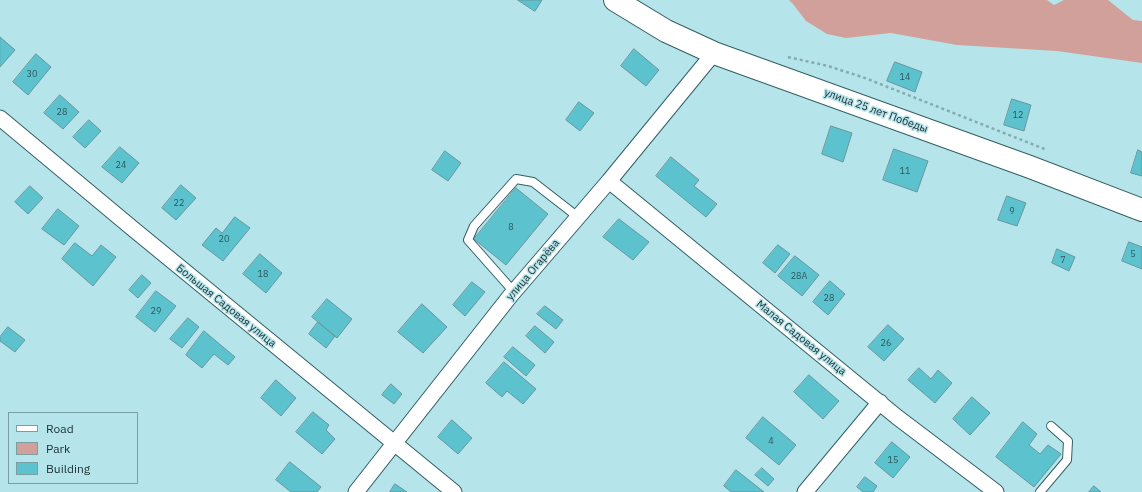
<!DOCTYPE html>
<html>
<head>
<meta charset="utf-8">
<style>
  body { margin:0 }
  #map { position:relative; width:1142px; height:492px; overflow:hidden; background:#b5e5eb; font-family:"IBM Plex Sans",sans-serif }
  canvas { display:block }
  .legend { position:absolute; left:8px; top:412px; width:130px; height:72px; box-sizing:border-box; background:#b5e5eb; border:1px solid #799ea3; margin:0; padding:5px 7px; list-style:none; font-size:12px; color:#203336 }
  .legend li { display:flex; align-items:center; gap:8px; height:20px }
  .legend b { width:20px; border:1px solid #799ea3 }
</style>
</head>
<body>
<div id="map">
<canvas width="1142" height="492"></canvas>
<ul class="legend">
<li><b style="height:5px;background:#fff"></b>Road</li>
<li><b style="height:11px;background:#d2a09a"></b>Park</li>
<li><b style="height:11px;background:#5cc2ce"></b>Building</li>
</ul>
</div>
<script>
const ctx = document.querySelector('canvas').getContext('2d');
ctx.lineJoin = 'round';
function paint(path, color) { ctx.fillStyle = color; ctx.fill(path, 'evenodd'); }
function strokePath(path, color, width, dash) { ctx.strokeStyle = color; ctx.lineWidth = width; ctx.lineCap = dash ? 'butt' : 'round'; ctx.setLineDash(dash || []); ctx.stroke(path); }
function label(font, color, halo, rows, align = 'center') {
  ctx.font = font + ' "IBM Plex Sans",sans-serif'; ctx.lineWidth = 3; ctx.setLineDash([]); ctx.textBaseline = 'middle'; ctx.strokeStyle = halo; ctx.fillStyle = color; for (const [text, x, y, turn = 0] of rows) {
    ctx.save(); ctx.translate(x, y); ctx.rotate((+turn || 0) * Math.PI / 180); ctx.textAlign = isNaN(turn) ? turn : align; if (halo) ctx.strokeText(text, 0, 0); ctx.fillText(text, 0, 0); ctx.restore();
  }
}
paint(new Path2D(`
  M789 0H1047L1054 5 1064 0H1108L1133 20 1142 21V63L1057 51 957 45 891 33 846 38 827 34 806 21 793 4Z`), '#d2a09a');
const building = new Path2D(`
  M518 0H542L535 11Z
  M0 37 15 50 0 67Z
  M634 49 659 70 646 86 621 66Z
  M36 54 51 67 28 95 13 82Z
  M895 62 922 72 915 92 887 81Z
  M60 95 79 112 63 129 44 113Z
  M1012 99 1031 105 1024 131 1004 125Z
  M579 102 594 113 580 131 566 120Z
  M89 120 101 131 85 148 73 137Z
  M831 126 852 133 843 162 822 154Z
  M120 147 139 163 122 183 102 167Z
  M894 149 928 161 917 192 883 180Z
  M1138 150 1142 152V176L1131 173Z
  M445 151 461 163 448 181 432 170Z
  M671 157 699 180 694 186 717 204 706 217 656 176Z
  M181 185 196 198 176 220 162 208Z
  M30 186 43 198 28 214 15 202Z
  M516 188 548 214 506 265 474 239Z
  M1007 196 1026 203 1017 226 998 220Z
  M58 209 79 226 64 245 42 229Z
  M235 217 250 228 223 261 202 245 216 228 222 233Z
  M619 219 649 242 633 260 603 237Z
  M1129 242 1142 247V269L1122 261Z
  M75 243 92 256 101 245 116 257 93 286 62 259Z
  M778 245 790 254 775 273 763 263Z
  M1057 249 1075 257 1069 271 1052 263Z
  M260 254 282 273 266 293 243 274Z
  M795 256 819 275 802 296 778 276Z
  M142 275 151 283 138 298 129 290Z
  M830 281 845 294 828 315 813 302Z
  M472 282 485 292 465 316 453 305Z
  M156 291 176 306 155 332 136 317Z
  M327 299 352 319 337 338 312 317Z
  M422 304 447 327 423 353 398 332Z
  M545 306 563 320 556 329 537 314Z
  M188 318 199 327 182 348 170 339Z
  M318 322 335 336 326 348 309 334Z
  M888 325 904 339 884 361 868 347Z
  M535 326 554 342 545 353 526 336Z
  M8 327 25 340 15 352 0 341V337Z
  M204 331 235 357 228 365 214 354 202 368 186 355Z
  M513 347 535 365 526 376 504 357Z
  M504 362 536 389 523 404 507 391 502 397 486 383Z
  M919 368 931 379 938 370 952 383 935 403 908 380Z
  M809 375 839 401 823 419 794 392Z
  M276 380 296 398 281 416 261 398Z
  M391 384 402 394 394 404 382 395Z
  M972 397 990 413 970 435 953 419Z
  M313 412 329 425 326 430 335 439 322 454 296 432Z
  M763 417 796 445 779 465 746 438Z
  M452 420 472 438 458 454 438 437Z
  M1023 422 1037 434 1029 445 1040 454 1048 445 1061 454 1034 487 996 457Z
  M892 442 910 457 893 478 875 463Z
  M290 462 321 487 317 492H291L276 480Z
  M762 468 774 479 768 486 755 475Z
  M736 470 764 492H731L724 486Z
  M865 477 877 486 873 492H863L857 487Z
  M395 484 407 492H390Z
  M1094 486 1101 492H1089Z`);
paint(building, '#5cc2ce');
strokePath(building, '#68969c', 1);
const lane = new Path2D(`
  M514 292 468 240 474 226 516 179 533 182 578 217
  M1040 492 1067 460 1068 441 1051 426`);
const street = new Path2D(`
  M0 118 132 228 454 492
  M609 181 897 417 996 492
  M356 492 511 295 609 181 714 53
  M805 492 880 402`);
const secondary = new Path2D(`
  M615 0 666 31 714 53 1030 167 1142 210`);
strokePath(lane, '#325f64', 10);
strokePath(street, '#325f64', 17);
strokePath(secondary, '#325f64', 24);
strokePath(new Path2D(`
  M788 57 828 66 865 78 1047 150`), '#84abb0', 2.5, [3, 3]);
strokePath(lane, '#fff', 8);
strokePath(street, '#fff', 15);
strokePath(secondary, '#fff', 22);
label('9px', '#2f575c', null, [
  ["30",32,74],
  ["14",905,77],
  ["28",62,112],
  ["12",1018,115],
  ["24",121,165],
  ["11",905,171],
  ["22",179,203],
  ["9",1012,211],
  ["8",511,227],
  ["20",224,239],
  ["5",1133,254],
  ["7",1063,260],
  ["18",263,274],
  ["28A",799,276],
  ["28",829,298],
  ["29",156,311],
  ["26",886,343],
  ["4",771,441],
  ["15",893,460]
]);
label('11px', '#203336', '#b5e5eb', [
  ["улица 25 лет Победы",876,111,20],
  ["улица Огарёва",533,270,-50],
  ["Большая Садовая улица",226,306,39],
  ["Малая Садовая улица",801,338,39]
]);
</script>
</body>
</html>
